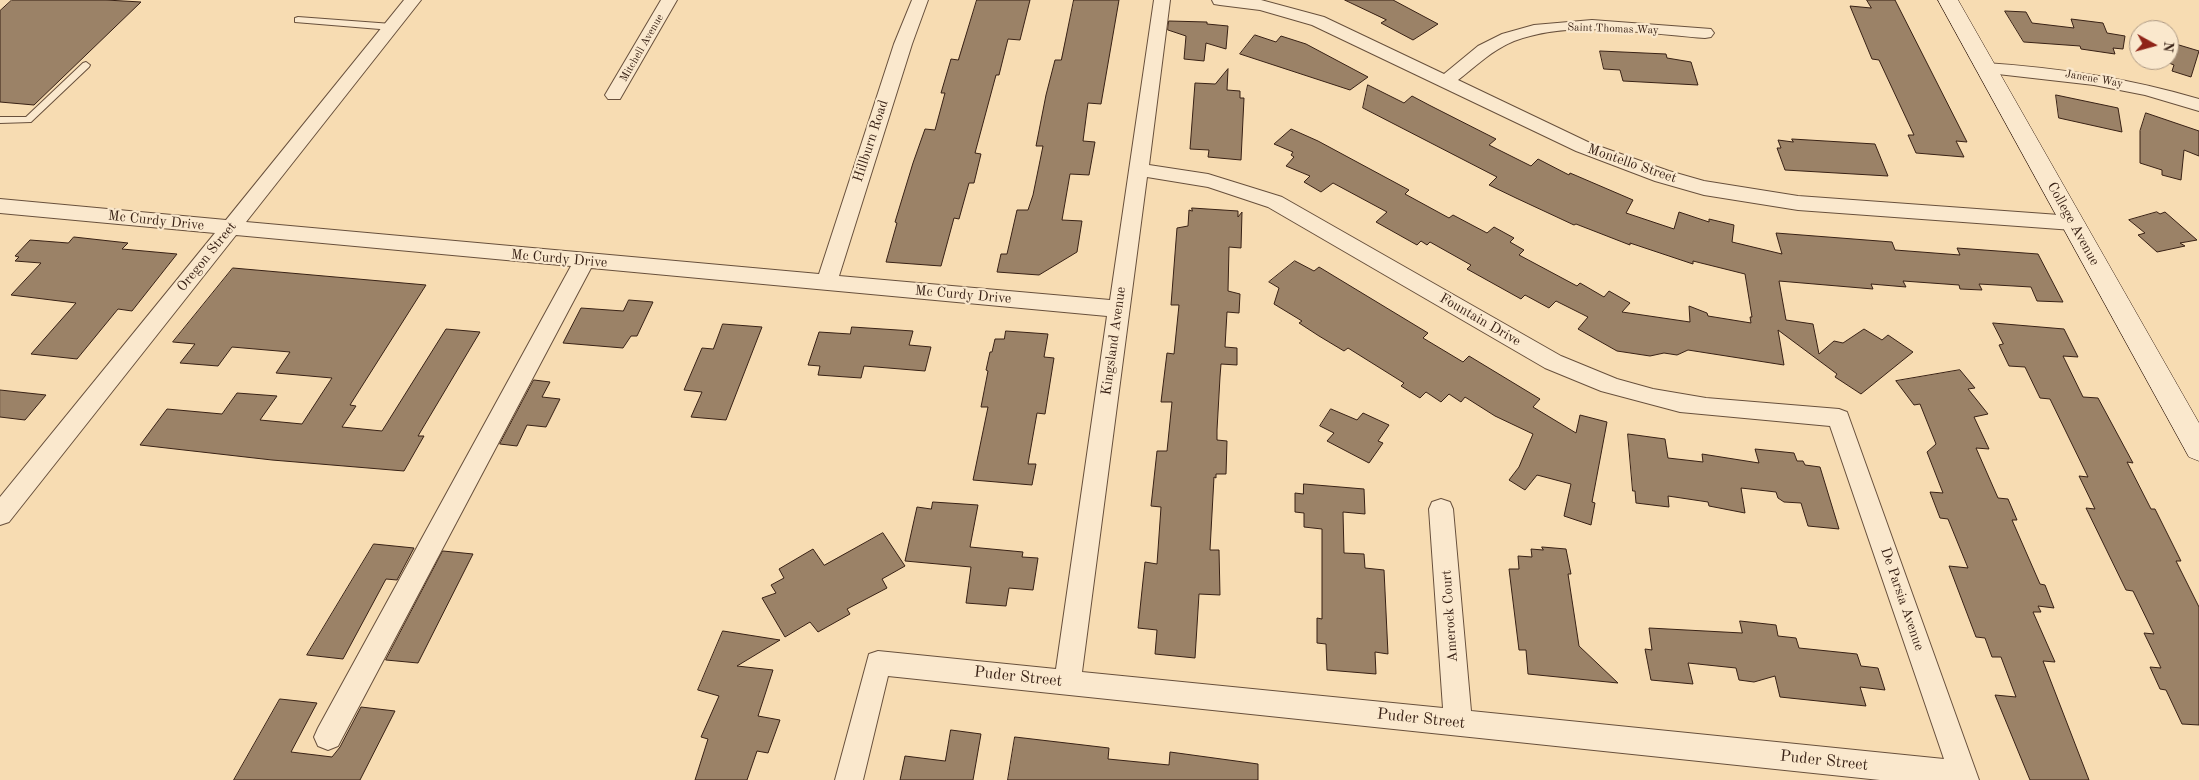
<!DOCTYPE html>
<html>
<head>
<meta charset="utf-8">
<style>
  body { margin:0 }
  #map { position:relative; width:2199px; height:780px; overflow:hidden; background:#f7dcb2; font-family:"Old Standard TT",serif }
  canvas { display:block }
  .north { position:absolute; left:2129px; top:20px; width:50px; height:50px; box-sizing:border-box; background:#fae8cd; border:1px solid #ac9883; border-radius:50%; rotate:97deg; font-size:14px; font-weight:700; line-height:20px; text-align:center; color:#382115 }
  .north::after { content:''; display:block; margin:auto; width:18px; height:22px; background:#8f2418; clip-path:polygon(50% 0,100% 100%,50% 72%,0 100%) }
</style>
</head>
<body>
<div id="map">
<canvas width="2199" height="780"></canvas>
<div class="north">N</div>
</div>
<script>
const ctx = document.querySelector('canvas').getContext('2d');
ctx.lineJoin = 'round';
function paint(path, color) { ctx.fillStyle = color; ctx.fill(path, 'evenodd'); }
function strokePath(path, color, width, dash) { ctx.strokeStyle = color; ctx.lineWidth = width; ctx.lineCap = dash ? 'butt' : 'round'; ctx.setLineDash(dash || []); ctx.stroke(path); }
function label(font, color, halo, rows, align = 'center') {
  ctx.font = font + ' "Old Standard TT",serif'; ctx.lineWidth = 4.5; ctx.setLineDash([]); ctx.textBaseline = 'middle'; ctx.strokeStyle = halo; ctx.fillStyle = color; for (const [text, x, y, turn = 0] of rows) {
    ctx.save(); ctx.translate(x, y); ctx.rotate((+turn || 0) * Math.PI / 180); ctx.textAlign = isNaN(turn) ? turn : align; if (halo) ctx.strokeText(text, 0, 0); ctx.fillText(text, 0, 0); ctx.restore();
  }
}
const building = new Path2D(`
  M12 0H106L141 2 34 105 0 102V11Z
  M977 0H1030L1020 40 1008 39 999 75H996L975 153 981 154 974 183H969L959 219 954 218 941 266 886 262 897 223 895 222 913 163 925 129 935 130 945 93H941L951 59 958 60Z
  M1074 0H1119L1101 104 1088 103 1083 141 1095 142 1089 175 1070 174 1062 220 1082 221 1077 252 1039 275 997 272 1001 254H1007L1017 210H1028L1033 195 1043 146H1036L1046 95 1055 60H1061Z
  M1345 0H1393L1438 24 1413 40 1381 23 1386 20Z
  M1867 0H1895L1967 142 1956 141 1964 157 1916 153 1908 135H1914L1879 60 1872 59 1850 6 1871 8Z
  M2005 11 2026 12 2032 23 2074 28 2071 19 2103 23 2107 33 2125 36 2123 49 2113 48 2115 54 2081 49 2080 46 2024 42Z
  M1169 21 1207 22V24L1228 26 1226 49 1206 43 1204 61 1184 59 1186 36 1168 30Z
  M1255 35 1276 42 1281 36 1306 44 1368 77 1350 90 1240 54Z
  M2169 42 2199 51 2191 77 2172 71 2174 65 2169 63Z
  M1600 51 1666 54 1667 58 1691 62 1698 85 1623 81 1620 70 1604 69Z
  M1228 69 1227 90 1240 91V98H1244L1241 160 1208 157 1209 150 1190 149 1195 83 1215 84Z
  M1368 85 1404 103 1412 96 1429 105 1496 139 1489 145 1531 166 1538 159 1569 175 1570 173 1633 200 1626 213 1674 229 1679 212 1709 222V219L1734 225 1732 242 1782 254 1776 233 1892 242 1895 250 1960 255 1957 248 2038 254 2063 302 2037 301 2031 287 1979 284 1982 290 1960 289 1959 285 1903 281 1906 287 1871 284 1873 289 1779 281 1786 320 1813 324 1819 354 1834 341 1843 343 1864 329 1882 340 1888 335 1913 352 1861 394 1835 377 1837 374 1778 330 1784 365 1688 350 1677 355 1664 353 1650 356 1617 351 1578 329 1588 317 1556 301 1549 308 1525 295 1521 299 1467 269 1471 265 1430 242 1427 245 1421 241 1417 245 1376 222 1387 212 1333 183 1321 192 1304 182 1310 176 1286 166 1294 157 1291 155 1293 152 1274 144 1291 129 1318 141 1409 190 1405 194 1449 218 1453 215 1487 233 1494 227 1514 238 1510 242 1524 250 1519 255 1577 286 1580 283 1604 297 1609 291 1630 303 1622 312 1690 322 1689 306 1707 313 1708 316 1751 323 1750 317H1752L1745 274 1693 261V264L1630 243V245L1576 224 1574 225 1516 198 1489 185 1497 177 1363 108Z
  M2056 95 2118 108 2122 132 2059 118Z
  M2146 113 2199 131V156L2184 150 2181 180 2162 175V170L2140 163V131Z
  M1792 139 1875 144 1888 176 1785 170 1777 148H1781L1778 140 1793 142Z
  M1192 208 1238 211V217L1242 212 1241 248 1229 247 1228 291 1240 294 1239 313 1227 312 1225 347 1237 348V365L1221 364 1220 377 1217 430V440L1227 441 1226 474H1216V478L1214 477 1210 550H1219L1220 595 1199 594 1195 658 1155 654 1157 630 1138 628 1145 562 1157 564 1161 507 1151 506 1157 451H1167L1172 402H1161L1167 353 1174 354 1179 305H1171L1177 228 1188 226 1189 210 1192 211Z
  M2157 212 2160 214 2165 212 2197 240 2180 243 2185 246 2157 252 2138 235 2145 233 2129 220Z
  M74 237 128 243 122 249 177 254 132 311 118 309 77 359 31 354 76 303 11 295 41 263 15 261 19 257 15 256 30 240 68 243Z
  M1295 261 1314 271 1319 267 1428 333 1423 338 1463 362 1469 356 1540 399 1533 407 1576 433 1580 415 1607 422 1592 502 1595 503 1591 525 1564 516 1571 484 1537 475 1525 490 1509 480 1519 467 1533 434 1495 416 1465 397 1461 402 1449 394 1441 402 1426 392 1420 398 1401 386 1404 383 1348 348 1344 351 1319 336 1299 323 1302 321 1274 304 1279 288 1269 282Z
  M233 268 426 285 350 405 356 406 342 427 382 431 446 329 480 332 418 436H424L404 471 272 460 140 445 167 409 222 414 237 393 277 396 260 420 302 424 332 378 276 373 290 352 232 347 218 366 180 363 195 344 173 342Z
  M629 300 653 302 637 336H631L623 348 563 343 581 308 623 311Z
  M1993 323 2064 329 2078 357 2063 356 2083 397 2098 398 2133 463 2127 462 2151 509H2155L2181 561H2176L2199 607V725L2182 724 2166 690 2160 689 2150 667 2161 668 2144 633 2154 634 2133 591 2126 590 2086 508 2095 509 2079 476 2088 477 2050 399 2040 398 2025 367 2009 366 1999 345 2003 344Z
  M723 324 762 327 726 420 691 417 702 392 684 390 702 348 713 349Z
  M852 327 913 331 909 345 931 347 925 371 864 366 861 378 818 375 820 366 808 365 819 332 850 334Z
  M1006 331 1048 334 1044 357 1054 358 1045 414 1037 413 1028 464H1036L1032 485 973 480 988 407H981L988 371 986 370 990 352H992L995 339H1004Z
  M1960 370 1975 388 1968 389 1988 414 1974 417 1989 449 1976 448 1998 498 2008 499 2017 520H2012L2040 584 2045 585 2054 608 2038 606 2041 612H2033L2055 662 2043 661 2089 780H2030L1995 695 2016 697 2001 657H1992L1985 638 1976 637 1949 566 1968 568 1948 519 1940 518 1930 492 1943 493 1927 452 1936 444 1920 404 1914 405 1896 381Z
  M534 380 550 382 542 397 560 399 546 427 527 425 517 446 500 444Z
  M0 390 46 395 25 420 0 417Z
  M1331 409 1357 420 1363 413 1389 425 1378 441 1383 443 1369 463 1327 441 1334 433 1320 426Z
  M1628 434 1665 439 1668 458 1703 462 1702 454 1759 463 1755 449 1794 453 1797 461H1803L1805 465 1820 467 1839 529 1808 526 1801 503 1784 502 1778 498 1776 492 1741 488 1745 513 1709 506 1708 502 1668 496 1669 507 1636 503 1635 491H1633Z
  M1304 484 1364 489 1365 514 1343 512 1344 553 1364 554 1365 568 1384 570 1388 654 1375 652 1376 674 1327 670 1326 644 1317 643V618L1322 619V529L1304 527V513L1295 512V493L1303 494Z
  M933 502 978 505 970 547 1023 552 1022 557 1038 558 1033 590 1009 588 1006 606 966 603 971 567 905 561 917 507 931 509Z
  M883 533 905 566 882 579 887 588 847 609 850 614 818 632 810 622 785 637 762 598 776 593 771 585 784 578 779 569 813 549 824 565Z
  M374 544 414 548 397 580 386 579 343 659 307 655Z
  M1542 547 1566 549 1571 574H1568L1579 646 1618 683 1528 674 1526 650H1519L1509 569H1519L1518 556 1532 557 1531 549 1543 550Z
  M443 551 473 554 418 663 386 660Z
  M1740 621 1776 625 1778 636 1796 638 1799 648 1857 654 1861 666 1878 668 1885 690 1860 687 1866 706 1780 697 1775 676 1754 682 1739 680 1736 668 1688 663 1693 684 1651 680 1645 649 1652 650 1649 628 1742 633Z
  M723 631 780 640 737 666 773 670 758 716 780 720 768 753 757 751 747 780H695L708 739 701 737 719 696 698 690Z
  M280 699 317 703 291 752 332 757 340 747 361 707 395 711 360 780H234Z
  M951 730 981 734 973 780H900L905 756 945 761Z
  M1015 737 1109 748 1108 759 1169 765 1170 752 1258 764V780H1008Z`);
paint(building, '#9b8267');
strokePath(building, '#382115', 1);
const lane = new Path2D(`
  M298 17 392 24 396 27 392 30 295 22V18Z
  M86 62 90 65 89 67 31 122 0 123V117H26L83 63Z`);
const street = new Path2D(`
  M404 0H421L246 222 819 274 894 44 912 0H928L912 44 839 276 1110 300 1154 0H1170L1149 165 1208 174 1282 197 1561 356 1617 379 1653 389 1706 398 1839 409 1847 412 1979 780H1880L888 676 863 780H835L869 654 878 651 1056 669 1107 316 591 268 338 746 328 750 318 746 314 737 318 728 571 266 236 235 9 522 0 525V497L215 233 0 213V199L226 220ZM1147 177 1208 187 1268 207 1545 368 1601 391 1680 412 1830 426 1944 759 1471 711 1453 509 1450 502 1441 499 1432 502 1429 509 1443 708 1082 672Z
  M661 0H677L620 99H608L605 95Z
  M1212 0H1261L1324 17 1444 74 1478 46 1502 34 1534 25 1592 20 1711 29 1714 33 1711 37 1705 38C1644 34 1573 19 1514 41 1492 50 1476 66 1458 80L1590 143 1669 171 1704 181 1798 196 2073 216 2080 218 2083 223 2080 228 2073 230 1798 210 1704 195 1655 181 1576 151 1312 25 1260 10 1220 5 1214 4Z
  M1986 63C2059 68 2129 78 2199 99V111L2145 95 2094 85 1980 72 1977 68 1980 64Z`);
const secondary = new Path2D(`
  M1938 0H1958L2199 423V461L2189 457Z`);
strokePath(lane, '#68503c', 2);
strokePath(street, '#68503c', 2);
strokePath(secondary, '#382115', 1);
paint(lane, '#fae8cd');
paint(street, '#fae8cd');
paint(secondary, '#fae8cd');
label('11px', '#382115', '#fae8cd', [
  ["Saint Thomas Way",1613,29,2],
  ["Mitchell Avenue",642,48,-60],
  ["Janene Way",2094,79,10]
]);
label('14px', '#382115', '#fae8cd', [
  ["Hillburn Road",871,141,-72],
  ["Montello Street",1632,164,19],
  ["Mc Curdy Drive",156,221,6],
  ["College Avenue",2073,224,61],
  ["Oregon Street",207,257,-51],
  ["Mc Curdy Drive",559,259,5],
  ["Mc Curdy Drive",963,295,5],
  ["Fountain Drive",1480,320,30],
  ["Kingsland Avenue",1114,341,-82],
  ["De Parsia Avenue",1902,599,71],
  ["Amerock Court",1450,616,-94]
]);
label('16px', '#382115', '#fae8cd', [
  ["Puder Street",1018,677,6],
  ["Puder Street",1421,719,6],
  ["Puder Street",1824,761,6]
]);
</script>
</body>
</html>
